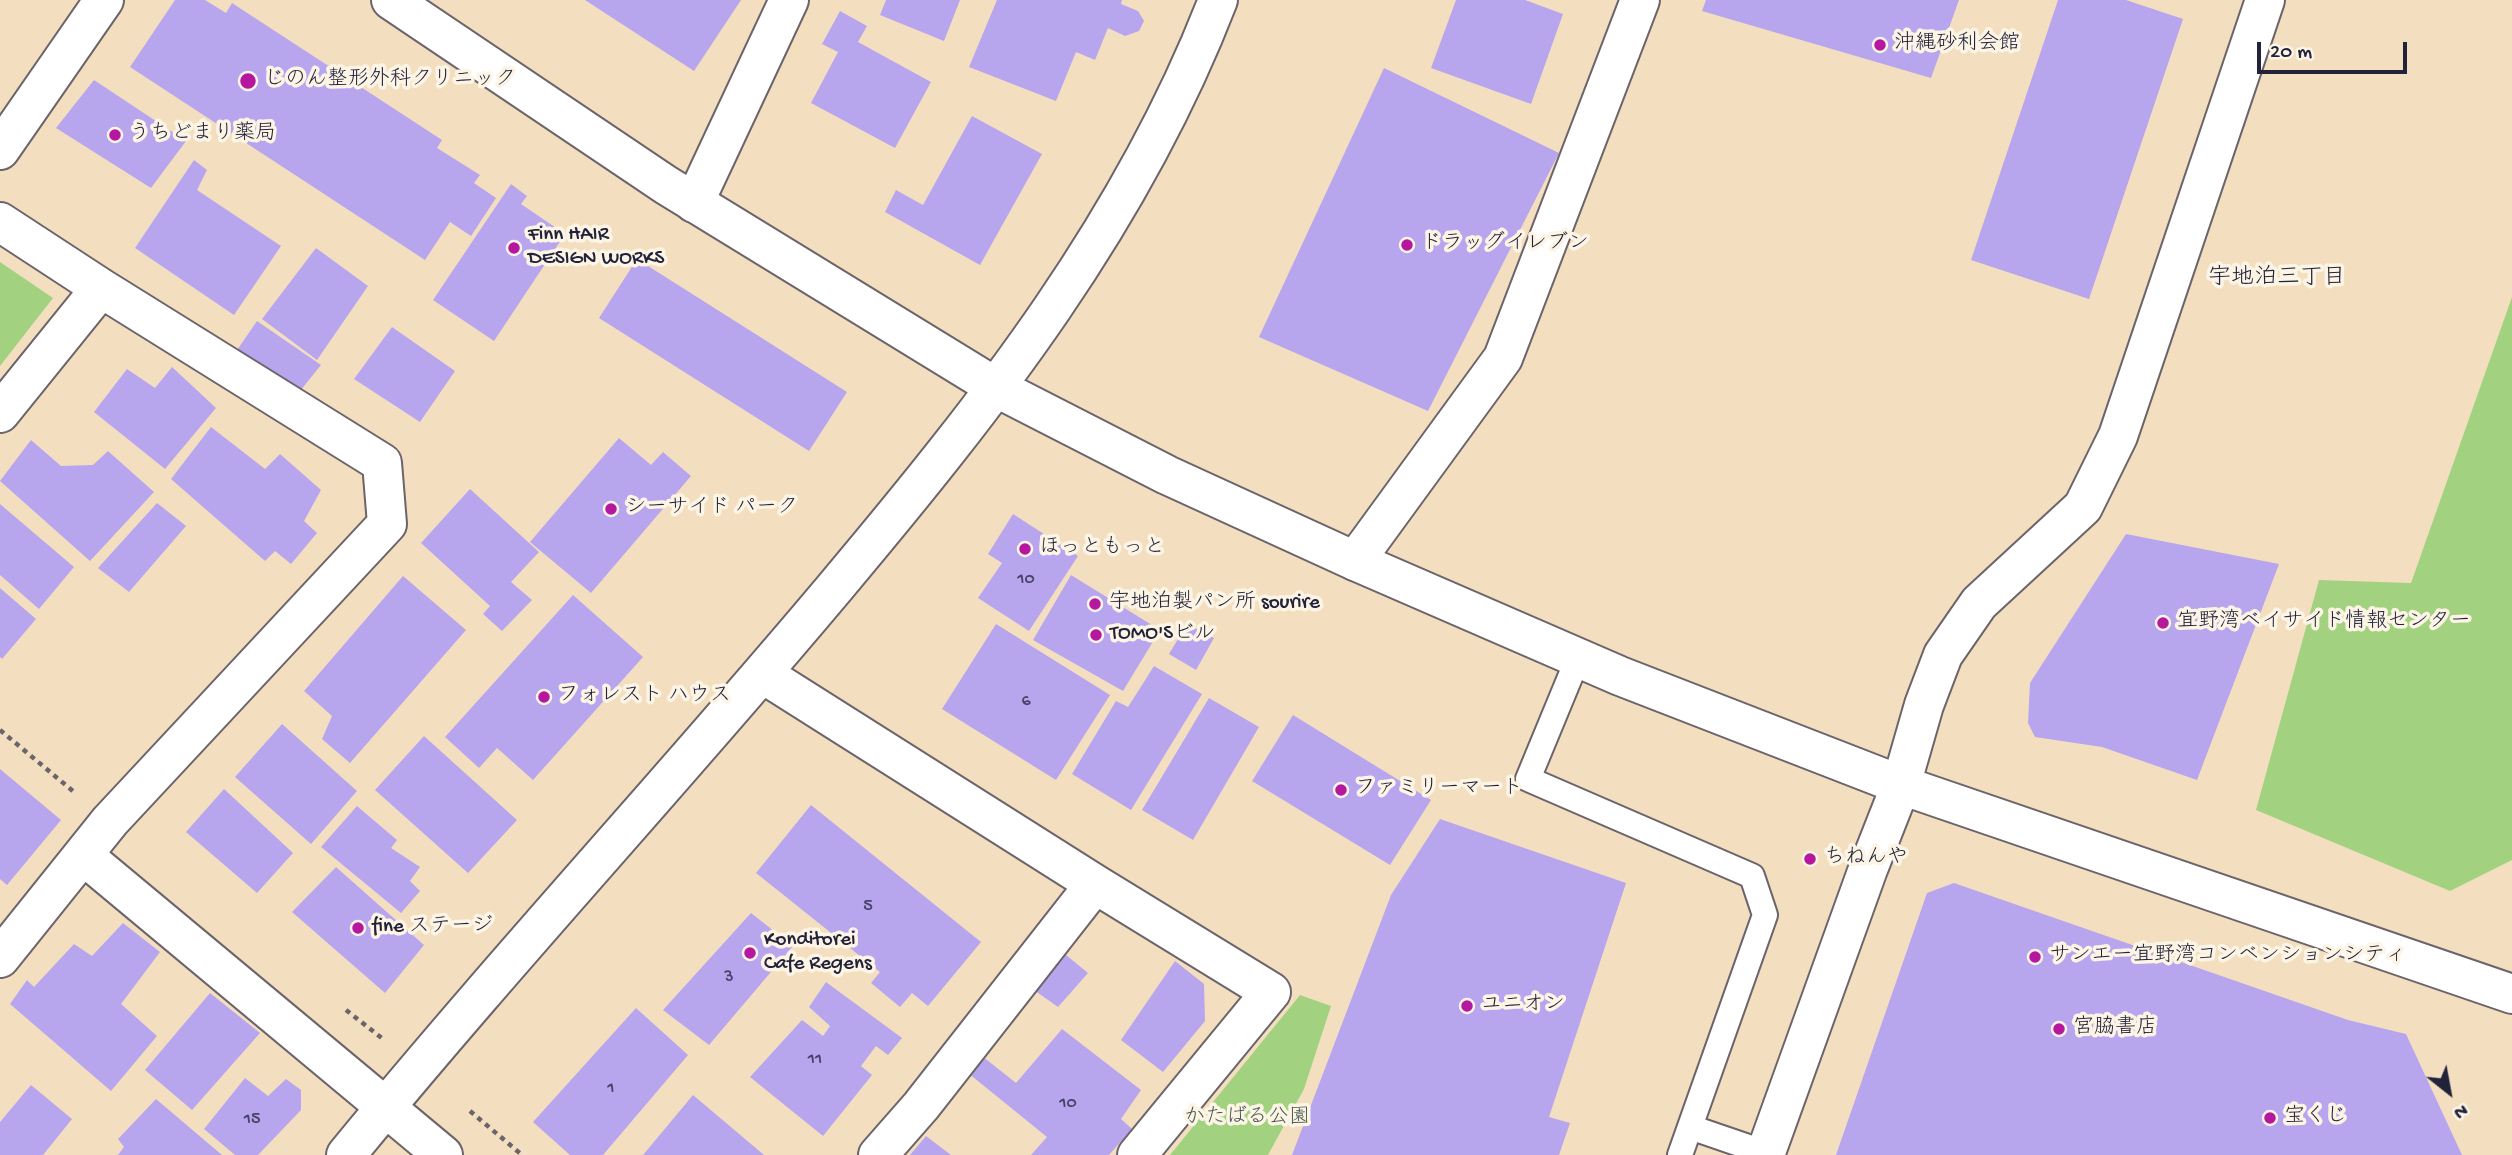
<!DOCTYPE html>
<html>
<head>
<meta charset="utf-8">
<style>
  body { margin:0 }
  #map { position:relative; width:2512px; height:1155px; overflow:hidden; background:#f3dfc0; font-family:"Gochi Hand",sans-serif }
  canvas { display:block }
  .north { position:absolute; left:2414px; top:1057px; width:70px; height:70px; -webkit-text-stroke:5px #fcf5e5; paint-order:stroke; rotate:149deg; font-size:19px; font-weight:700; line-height:28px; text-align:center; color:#22223b }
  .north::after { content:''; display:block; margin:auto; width:24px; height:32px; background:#22223b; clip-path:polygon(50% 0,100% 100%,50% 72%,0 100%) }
  .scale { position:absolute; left:2257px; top:42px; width:150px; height:32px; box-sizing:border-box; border:4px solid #22223b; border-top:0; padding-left:9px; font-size:21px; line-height:24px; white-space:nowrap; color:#22223b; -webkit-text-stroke:5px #fcf5e5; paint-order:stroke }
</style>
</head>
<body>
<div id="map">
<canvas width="2512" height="1155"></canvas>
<div class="north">N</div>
<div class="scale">20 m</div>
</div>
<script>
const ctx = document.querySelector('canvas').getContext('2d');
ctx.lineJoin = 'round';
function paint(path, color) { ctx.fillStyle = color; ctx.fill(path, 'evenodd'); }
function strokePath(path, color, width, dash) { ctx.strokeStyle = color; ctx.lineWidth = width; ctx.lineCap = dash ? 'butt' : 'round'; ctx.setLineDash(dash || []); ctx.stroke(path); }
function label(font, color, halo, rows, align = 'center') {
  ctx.font = font + ' "Gochi Hand","Klee One",sans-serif'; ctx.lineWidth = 7; ctx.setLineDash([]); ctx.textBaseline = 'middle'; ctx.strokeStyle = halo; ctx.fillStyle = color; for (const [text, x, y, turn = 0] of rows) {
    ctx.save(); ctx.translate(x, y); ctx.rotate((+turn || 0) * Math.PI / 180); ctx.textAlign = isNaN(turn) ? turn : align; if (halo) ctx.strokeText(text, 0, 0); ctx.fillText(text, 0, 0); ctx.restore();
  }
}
paint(new Path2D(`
  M0 262 53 298 0 366Z
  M2512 297V860L2450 891 2256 810 2319 580 2411 583Z
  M1300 995 1331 1006 1304 1089 1268 1155H1170Z`), '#a2d280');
paint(new Path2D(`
  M175 0H205L226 13 232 3 442 140 437 148 480 175 474 183 496 198 471 236 450 222 425 260 130 67Z
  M585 0H741L694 71Z
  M886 0H960L944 41 880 15Z
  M997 0H1122L1121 4 1138 11 1144 21 1139 31 1125 36 1108 28 1095 60 1076 52 1056 101 969 67Z
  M1456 0H1525L1563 14 1531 104 1431 68Z
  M1706 0H1959L1931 78 1702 11Z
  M2058 0H2126L2183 19 2089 299 1971 260Z
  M840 11 867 26 858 42 931 82 895 148 811 103 838 52 822 44Z
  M1384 68 1559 153 1428 411 1259 337Z
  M94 80 186 141 151 188 56 128Z
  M972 116 1042 154 980 265 885 212 896 190 923 205Z
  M194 160 207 170 197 190 281 246 234 315 135 248Z
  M511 184 527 196 521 204 565 234 494 341 433 300Z
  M316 248 368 286 317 360 262 319Z
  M637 259 847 392 809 451 599 318Z
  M257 321 321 365 296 396 235 353Z
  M392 327 455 371 420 422 354 379Z
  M172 367 216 408 165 469 94 412 127 369 155 388Z
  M211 427 265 469 280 454 321 490 304 521 317 533 291 564 275 551 265 561 171 479Z
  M619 438 651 465 663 452 691 476 591 593 530 542Z
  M31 440 61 466 93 465 108 451 154 492 90 561 0 481Z
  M470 489 539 552 511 582 532 600 502 631 483 614 490 606 421 543Z
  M157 503 186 526 129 592 98 568Z
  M0 504 74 567 39 609 0 575Z
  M1013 514 1078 556 1029 631 978 598 1002 563 988 554Z
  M2126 534 2279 564 2197 780 2102 747 2035 737 2028 723 2030 683Z
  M1071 575 1160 630 1123 691 1033 640Z
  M403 576 466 630 350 763 322 739 332 716 304 691Z
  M0 588 36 619 2 659 0 657Z
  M573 595 643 657 533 780 497 748 479 768 445 737Z
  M996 624 1110 695 1056 780 942 709Z
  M1187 624 1214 638 1196 670 1169 654Z
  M1154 666 1202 694 1131 810 1072 774 1116 701 1128 707Z
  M1209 698 1259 727 1193 840 1142 810Z
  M1293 715 1431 800 1390 865 1252 781Z
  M282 724 357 791 311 844 235 777Z
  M424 736 517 820 468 873 375 790Z
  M0 769 61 820 7 885 0 879Z
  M224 789 293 853 257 893 186 832Z
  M811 805 981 942 928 1006 912 993 900 1007 871 983 880 972 756 873Z
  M357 806 397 840 391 848 420 867 410 881 420 891 401 913 321 847Z
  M1440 819 1626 883 1549 1117 1570 1123 1559 1155H1292L1391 895Z
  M336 867 424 945 385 993 292 912Z
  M1954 883 2348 1020 2406 1034 2462 1155H1836L1927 893Z
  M751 913 793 946 709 1045 663 1010Z
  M123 923 160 952 121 1004 157 1036 111 1091 10 1004 27 980 34 987 74 944 92 956Z
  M1066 955 1088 973 1058 1007 1034 990Z
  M1175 961 1204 984 1205 1021 1163 1072 1121 1040Z
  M826 982 902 1038 888 1055 876 1046 861 1066 872 1075 823 1136 750 1077 802 1020 823 1036 830 1026 809 1007Z
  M210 993 260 1033 192 1110 145 1070Z
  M636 1008 688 1055 603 1155H570L533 1122Z
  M1062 1029 1141 1090 1121 1119 1132 1129 1109 1155H1031L1047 1137 968 1073 982 1056 1016 1083Z
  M245 1078 268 1096 286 1079 301 1090V1110L258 1155H235L204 1129Z
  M31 1085 72 1119 43 1155H0V1122Z
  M693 1095 764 1155H643Z
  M156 1099 222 1155H118L124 1147 118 1139Z
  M926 1136 951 1155H910Z`), '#b7a5ee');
const lane = new Path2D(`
  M1578 658 1528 779 1752 876 1765 915 1680 1155
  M1690 1127 1766 1153`);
const street = new Path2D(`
  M0 150 104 0
  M694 203 789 0
  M0 222 101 288 382 463 387 524 110 821 0 958
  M0 413 101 288
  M1355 561 1503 358 1640 0
  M763 674 1095 884 1271 992 1137 1155
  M84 856 443 1155
  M878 1155 921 1106 1095 884
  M1765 1155 1868 869 1901 785 1924 705 1943 655 1979 603 2083 507 2118 436 2265 0`);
const secondary = new Path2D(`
  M391 0 666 185 997 388 1167 475 1355 561 1620 676 1901 785 2512 994
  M346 1155C505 961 676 777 837 585 989 404 1132 223 1218 0`);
strokePath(lane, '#6b646a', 28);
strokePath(street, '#6b646a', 42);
strokePath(secondary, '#6b646a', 42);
strokePath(new Path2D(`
  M0 730 74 792
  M346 1010 383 1039
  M470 1111 522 1155`), '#6b646a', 4.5, [5, 5]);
strokePath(lane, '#fff', 24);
strokePath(street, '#fff', 38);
strokePath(secondary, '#fff', 38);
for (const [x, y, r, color] of [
  [1880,45,7,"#b5179e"],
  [248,81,9,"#b5179e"],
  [115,135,7,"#b5179e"],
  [1407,245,7,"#b5179e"],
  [514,248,7,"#b5179e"],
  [611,509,7,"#b5179e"],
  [1025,549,7,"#b5179e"],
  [1095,604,7,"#b5179e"],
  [2163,623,7,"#b5179e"],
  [1096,635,7,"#b5179e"],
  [544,697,7,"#b5179e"],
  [1341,790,7,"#b5179e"],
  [1810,859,7,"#b5179e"],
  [358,928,7,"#b5179e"],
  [750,953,7,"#b5179e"],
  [2035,957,7,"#b5179e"],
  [1467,1006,7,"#b5179e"],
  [2059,1029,7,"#b5179e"],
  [2270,1118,7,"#b5179e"]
]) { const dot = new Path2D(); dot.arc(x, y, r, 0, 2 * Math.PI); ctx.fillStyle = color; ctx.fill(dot); strokePath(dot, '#fcf5e5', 2.5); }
label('18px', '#474368', null, [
  ["10",1026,580],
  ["6",1026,702],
  ["5",868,907],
  ["3",729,978],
  ["11",815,1060],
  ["1",611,1089],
  ["10",1068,1104],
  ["15",252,1120]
]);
label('21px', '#22223b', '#fcf5e5', [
  ["沖縄砂利会館",1894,45],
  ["じのん整形外科クリニック",264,81],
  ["うちどまり薬局",129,135],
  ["Finn HAIR",528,236],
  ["DESIGN WORKS",528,260],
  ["ドラッグイレブン",1421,245],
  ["シーサイド パーク",625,509],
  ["ほっともっと",1039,549],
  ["宇地泊製パン所 sourire",1109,604],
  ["宜野湾ベイサイド情報センター",2177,623],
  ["TOMO'Sビル",1110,635],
  ["フォレスト ハウス",558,697],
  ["ファミリーマート",1355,790],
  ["ちねんや",1824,859],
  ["fine ステージ",372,928],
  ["Konditorei",764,941],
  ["Cafe Regens",764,965],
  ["サンエー宜野湾コンベンションシティ",2049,957],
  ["ユニオン",1481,1006],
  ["宮脇書店",2073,1029],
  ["宝くじ",2284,1118]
], 'left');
label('21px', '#485750', '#fcf5e5', [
  ["かたばる公園",1247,1119]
]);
label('23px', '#22223b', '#fcf5e5', [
  ["宇地泊三丁目",2277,279]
]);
</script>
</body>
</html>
